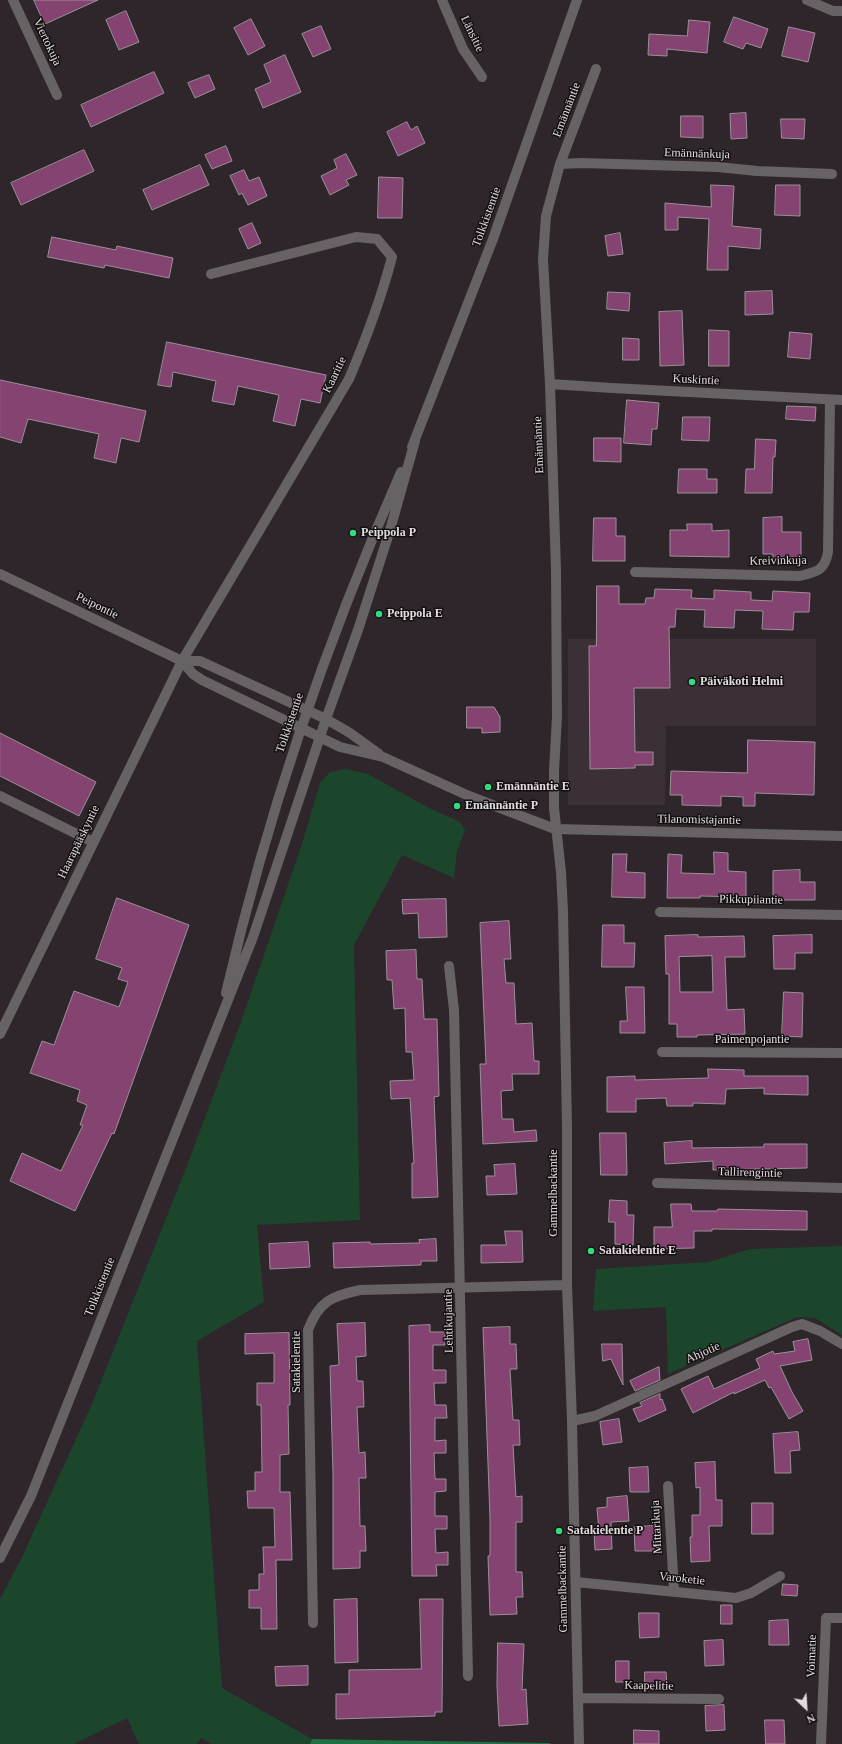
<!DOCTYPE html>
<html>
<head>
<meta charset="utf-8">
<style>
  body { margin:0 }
  #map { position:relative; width:842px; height:1744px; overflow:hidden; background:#2e262b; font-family:"Times New Roman",serif }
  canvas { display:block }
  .north { position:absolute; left:786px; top:1688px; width:40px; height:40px; -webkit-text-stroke:3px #141012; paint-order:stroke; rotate:155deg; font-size:11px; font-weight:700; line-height:16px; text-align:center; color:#e1dcdf }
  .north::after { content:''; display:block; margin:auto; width:14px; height:18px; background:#e1dcdf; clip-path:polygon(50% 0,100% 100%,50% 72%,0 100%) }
</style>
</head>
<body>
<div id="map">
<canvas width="842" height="1744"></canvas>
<div class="north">N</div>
</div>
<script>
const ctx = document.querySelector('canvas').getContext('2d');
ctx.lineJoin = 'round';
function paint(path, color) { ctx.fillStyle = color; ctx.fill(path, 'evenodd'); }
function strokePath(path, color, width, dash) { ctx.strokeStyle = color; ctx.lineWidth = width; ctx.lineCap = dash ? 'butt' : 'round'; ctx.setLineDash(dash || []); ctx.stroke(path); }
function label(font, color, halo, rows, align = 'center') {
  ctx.font = font + ' "Times New Roman",serif'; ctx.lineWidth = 3; ctx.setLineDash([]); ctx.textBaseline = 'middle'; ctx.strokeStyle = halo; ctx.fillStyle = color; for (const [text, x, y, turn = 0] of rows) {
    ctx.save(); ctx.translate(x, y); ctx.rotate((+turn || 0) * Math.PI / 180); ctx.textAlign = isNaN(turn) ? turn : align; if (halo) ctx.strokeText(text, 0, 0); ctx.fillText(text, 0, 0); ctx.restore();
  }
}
paint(new Path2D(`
  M568 639H816V726H666L665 805H568Z`), '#3c3037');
paint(new Path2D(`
  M346 769 368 774 429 808 460 822 465 830 457 851 454 878 402 855 354 945 360 1220 257 1225 264 1302 197 1341 222 1688 312 1739 310 1744H212L201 1738 197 1744H139L127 1718 74 1744H0V1599L22 1557 92 1404 186 1168 242 1019 302 844 320 783 330 772Z
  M842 1246V1335L815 1318 797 1317 668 1374 666 1307 593 1311 596 1269 709 1262 750 1249Z`), '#1b462c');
paint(new Path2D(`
  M312 1739 550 1743V1744H310Z`), '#1f7042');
const building = new Path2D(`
  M34 0H98L45 24Z
  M126 11 139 42 119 50 106 20Z
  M734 17 768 29 761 48 746 43 743 49 724 42Z
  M251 19 265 46 248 55 234 28Z
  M689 20 710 22 707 53 667 49V56L648 55 649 34 687 36Z
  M321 26 331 49 313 57 302 34Z
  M789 27 815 33 808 62 782 56Z
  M285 55 301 92 263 108 255 89 271 82 264 65Z
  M154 72 164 93 91 127 81 105Z
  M209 75 215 89 195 98 188 83Z
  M746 113 747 138 731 139 730 114Z
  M681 116H703V138L681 137Z
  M781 119H805L804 139 782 138Z
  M407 122 411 130 417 126 425 143 398 156 387 132Z
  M226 146 232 161 212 169 205 155Z
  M84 150 94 171 21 205 11 183Z
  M346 154 357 175 346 180 349 185 330 195 321 176 337 168 334 160Z
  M200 165 209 185 152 210 143 190Z
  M244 170 249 181 259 177 267 196 248 205 242 193 239 195 230 176Z
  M379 177 403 178 402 218H378Z
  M711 185 734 186 732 226 761 229 760 249 728 246V270H707L709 219 678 217V230H665V203L711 207Z
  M776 185H800V216L775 215Z
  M252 223 261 243 248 249 239 229Z
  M620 233 623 254 608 256 605 236Z
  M52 237 116 250 117 246 173 258 169 278 105 265 104 268 48 257Z
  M772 291 773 314 745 315V292Z
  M608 292 630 293 629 311 607 309Z
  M682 311 684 365 660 366 659 312Z
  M709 330 729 331V366H709Z
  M790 332 812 334 810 359 788 357Z
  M623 338 639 339V360H623Z
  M167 342 326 375 320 403 301 399 295 426 273 421 279 395 238 386 234 405 212 401 216 381 173 372 171 387 158 385Z
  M0 380 146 411 139 442 121 438 116 463 94 458 99 434 28 419 21 443 0 437Z
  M627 400 659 403 657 429H652L651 445 624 443Z
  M787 406 816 407 815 421 786 419Z
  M683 417H710L709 441 682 440Z
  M594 438H621V462L594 461Z
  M756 439 776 440 775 457H773L772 493H745L746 469H754Z
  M679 469H707V479H717V493H678Z
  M782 517V532H801V563H773V554H763V518Z
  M594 518H616V536H625V561H593Z
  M687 524H712V531L729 530V557L670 556V530H687Z
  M597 586H619V604H645L646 598H654L655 589 692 590 691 598 714 599V590L751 592V600L772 601 773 591 810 593 809 612H794L793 630 762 629 763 611 735 610 734 628 704 627 705 610 676 609 675 627H669L670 688H634L635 752H653V765H635V768L590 769 589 646H596Z
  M467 707H494L500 717V732L482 733V728H467Z
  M0 733 96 782 79 816 0 776Z
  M748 740 815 742 814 795 755 793V806H743V797L721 796V806L682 805V795H670L671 771 747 773Z
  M714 852 728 853V871L746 872V897L700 896V898H667L668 854 682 855 681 873 714 874Z
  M613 854H627L626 872 645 873V898L612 897Z
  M800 870V882H815V900H773V871Z
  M117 898 189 925 114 1134 112 1133 75 1211 10 1181 22 1153 61 1171 83 1125H80L87 1105 77 1101 80 1090 30 1073 42 1041 54 1045 74 991 119 1007 128 982 118 979 122 968 96 959Z
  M446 899 447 937 419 938 418 913 403 914 402 900Z
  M509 921 511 959H504L506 983H514L516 1024 532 1023 534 1061H539V1074H512L513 1090 501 1091 502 1119H513L514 1132 536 1130 537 1141 483 1144 480 1064H486L480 923Z
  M603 925H624V943H635L634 967H602Z
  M698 935V937L744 936 745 957H725L727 1010 744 1009 745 1034 697 1035V1037H677V1024H669V974H666L665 936ZM712 956 713 992H680L679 957Z
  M812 935V953H795V969H774L773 936Z
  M416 950 417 979H422L424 1019H437L439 1096 434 1097 438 1197 412 1198V1163H414L410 1098 391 1099 390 1081 414 1080 412 1052H406L405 1008 394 1009 392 980H387L386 951Z
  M626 987H644L645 1033H620V1021H627Z
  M784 992 803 993 802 1037 782 1036Z
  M708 1069 744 1070V1076H808V1095L764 1094V1088L726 1089 725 1104 693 1103V1106H667L666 1098 636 1099V1112H607V1077L635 1076V1080L708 1078Z
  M600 1133H626L627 1175H601Z
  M692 1141V1148L764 1147V1144H807V1168L713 1170V1161L665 1164 664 1143Z
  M515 1164 517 1194 487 1195 486 1176H495L494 1165Z
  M610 1200 627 1201V1215H634L633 1245 615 1244V1222H609Z
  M671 1204H691L692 1211H717L718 1209 807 1211V1230L712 1229V1231H694V1248L654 1249V1227H672Z
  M505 1231H522L523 1262 481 1263V1245H506Z
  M436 1239 437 1261H421V1265L334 1268 333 1243 370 1242V1244L420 1243 419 1240Z
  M308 1242 310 1267 270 1269 269 1244Z
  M365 1323 366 1356 356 1357 357 1381H363L364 1407H357L359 1453 365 1452 366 1478H359L360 1526H365L366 1551H360V1568L333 1569V1474L330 1366 339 1365 337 1324Z
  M430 1325V1332H445V1345H433V1370H446V1383H434L435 1405H446L447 1418H435V1441L446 1440V1453H434L435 1479H446V1491L435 1492V1516H447V1529H435L436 1553 448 1552V1565H436L437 1576H412L409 1326Z
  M510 1327V1344H516L517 1369H510L513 1420H519L520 1445H513L516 1497 522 1496V1522H516V1572H522L523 1597H516L517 1614 490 1615 488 1556H490V1518L483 1328Z
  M289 1333 290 1405H288L289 1454 280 1455V1492H290L292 1560H276L277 1629H261V1608H249V1590H259V1574H264L263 1547H275L274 1508H248L247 1491H255V1472H262L261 1405H257V1383H274V1353L245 1354V1334Z
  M808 1339 812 1360 780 1366 792 1392 803 1411 789 1419 771 1387 769 1388 765 1380 734 1394V1392L693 1413 681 1389 708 1376 714 1389 760 1368 756 1359 773 1351 774 1354 795 1351 793 1342Z
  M602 1344H622L623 1385 611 1359 603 1361Z
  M659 1367 660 1380 635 1391 630 1381Z
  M660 1394V1400L662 1399 666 1410 639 1422 633 1409 642 1406 640 1403Z
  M619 1419 622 1442 603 1445 600 1422Z
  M798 1432 800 1450 790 1451 791 1473H775L773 1434Z
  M715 1462 716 1500H722V1526H709L710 1561 691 1562 690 1537H692V1515H700V1487L696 1488 695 1463Z
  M648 1467 649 1492H630L629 1468Z
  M627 1496 629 1521 611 1522 612 1549 595 1550 594 1532H599L597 1508 607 1507V1498Z
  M752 1503H773V1534H752Z
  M654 1526V1551H635L634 1527Z
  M783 1584 798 1585 797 1596 782 1595Z
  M357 1599 358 1662 335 1663 334 1600Z
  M420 1599H443L442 1712H435V1716L336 1719V1694H349V1670L421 1669Z
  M721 1605H732V1624H721Z
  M639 1613H659V1637L640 1638Z
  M788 1620 789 1645H769V1621Z
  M723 1640 724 1665 705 1666 704 1641Z
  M498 1643 524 1644 522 1690 526 1689 528 1724 499 1726 497 1685Z
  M616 1661H629V1682H616Z
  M308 1666V1685L276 1686 275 1667Z
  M645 1672H666L667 1687H645Z
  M724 1705 725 1730 706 1731 705 1706Z
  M765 1720H784L785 1744H766Z
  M634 1730 659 1731V1744H634Z`);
paint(building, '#844370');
strokePath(building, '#9b9197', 1);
strokePath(new Path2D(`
  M13 0 57 95
  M442 0 463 49 482 77
  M807 0 833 11H842
  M560 164 582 163 718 167 757 171 832 174
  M550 384 612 388 842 400
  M412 447 493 239 577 0
  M635 572 800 576C817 572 825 570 828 552L830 400
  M0 574 182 661H200L326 719 350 733 379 754
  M182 661 193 674 202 680 340 747 383 757 469 796 555 829 842 836
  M0 796 93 842
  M660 912 842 915
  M449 966 454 1010 468 1676
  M226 993C267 814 327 640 401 472
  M0 1034 182 661 349 379C366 339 381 299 392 257L377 239 356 237 211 274
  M662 1052 842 1053
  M657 1183 842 1188
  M572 1421 595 1416 792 1327 802 1324 820 1331 842 1344
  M668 1486 674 1591
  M0 1558 31 1496 253 937 326 719 358 630 390 530 415 441
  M576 1582 736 1598 751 1593 780 1576
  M313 1623 308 1330C319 1301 332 1296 360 1290L567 1285
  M579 1698 719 1699
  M579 1744 572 1421 567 1285V1127L563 911 561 872 554 808V771L557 717 556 570 550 384 543 259 546 216 560 164 596 69
  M821 1744 826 1618H842`), '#676365', 10);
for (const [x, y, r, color] of [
  [353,533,4,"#36d880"],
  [379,614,4,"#36d880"],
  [692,682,4,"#36d880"],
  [488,787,4,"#36d880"],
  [457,806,4,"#36d880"],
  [591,1251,4,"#36d880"],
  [559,1531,4,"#36d880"]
]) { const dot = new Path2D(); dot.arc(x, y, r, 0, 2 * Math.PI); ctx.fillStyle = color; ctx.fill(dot); strokePath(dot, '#141012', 1.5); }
label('12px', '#e1dcdf', '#141012', [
  ["Länsitie",472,34,64],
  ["Viertokuja",47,42,65],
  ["Emännäntie",567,110,-69],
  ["Emännänkuja",697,154,2],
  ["Tolkkistentie",487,217,-70],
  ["Kaaritie",335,375,-64],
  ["Kuskintie",696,380,3],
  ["Emännäntie",539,445,-92],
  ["Kreivinkuja",778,561,-1],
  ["Peipontie",97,606,26],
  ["Tolkkistentie",290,723,-71],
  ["Tilanomistajantie",699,820,1],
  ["Haarapääskyntie",79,842,-64],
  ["Pikkupiiantie",751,900,1],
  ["Paimenpojantie",752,1040],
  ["Tallirengintie",750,1173,2],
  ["Gammelbackantie",554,1193,-90],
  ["Tolkkistentie",100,1287,-68],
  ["Lehtikujantie",449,1321,-91],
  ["Ahjotie",703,1353,-24],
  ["Satakielentie",297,1362,-90],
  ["Mittarikuja",657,1527,-93],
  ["Varoketie",682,1579,6],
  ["Gammelbackantie",563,1589,-91],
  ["Voimatie",812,1656,-88],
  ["Kaapelitie",649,1686,1]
]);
label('bold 12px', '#e1dcdf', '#141012', [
  ["Peippola P",361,533],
  ["Peippola E",387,614],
  ["Päiväkoti Helmi",700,682],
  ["Emännäntie E",496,787],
  ["Emännäntie P",465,806],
  ["Satakielentie E",599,1251],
  ["Satakielentie P",567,1531]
], 'left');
</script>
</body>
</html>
